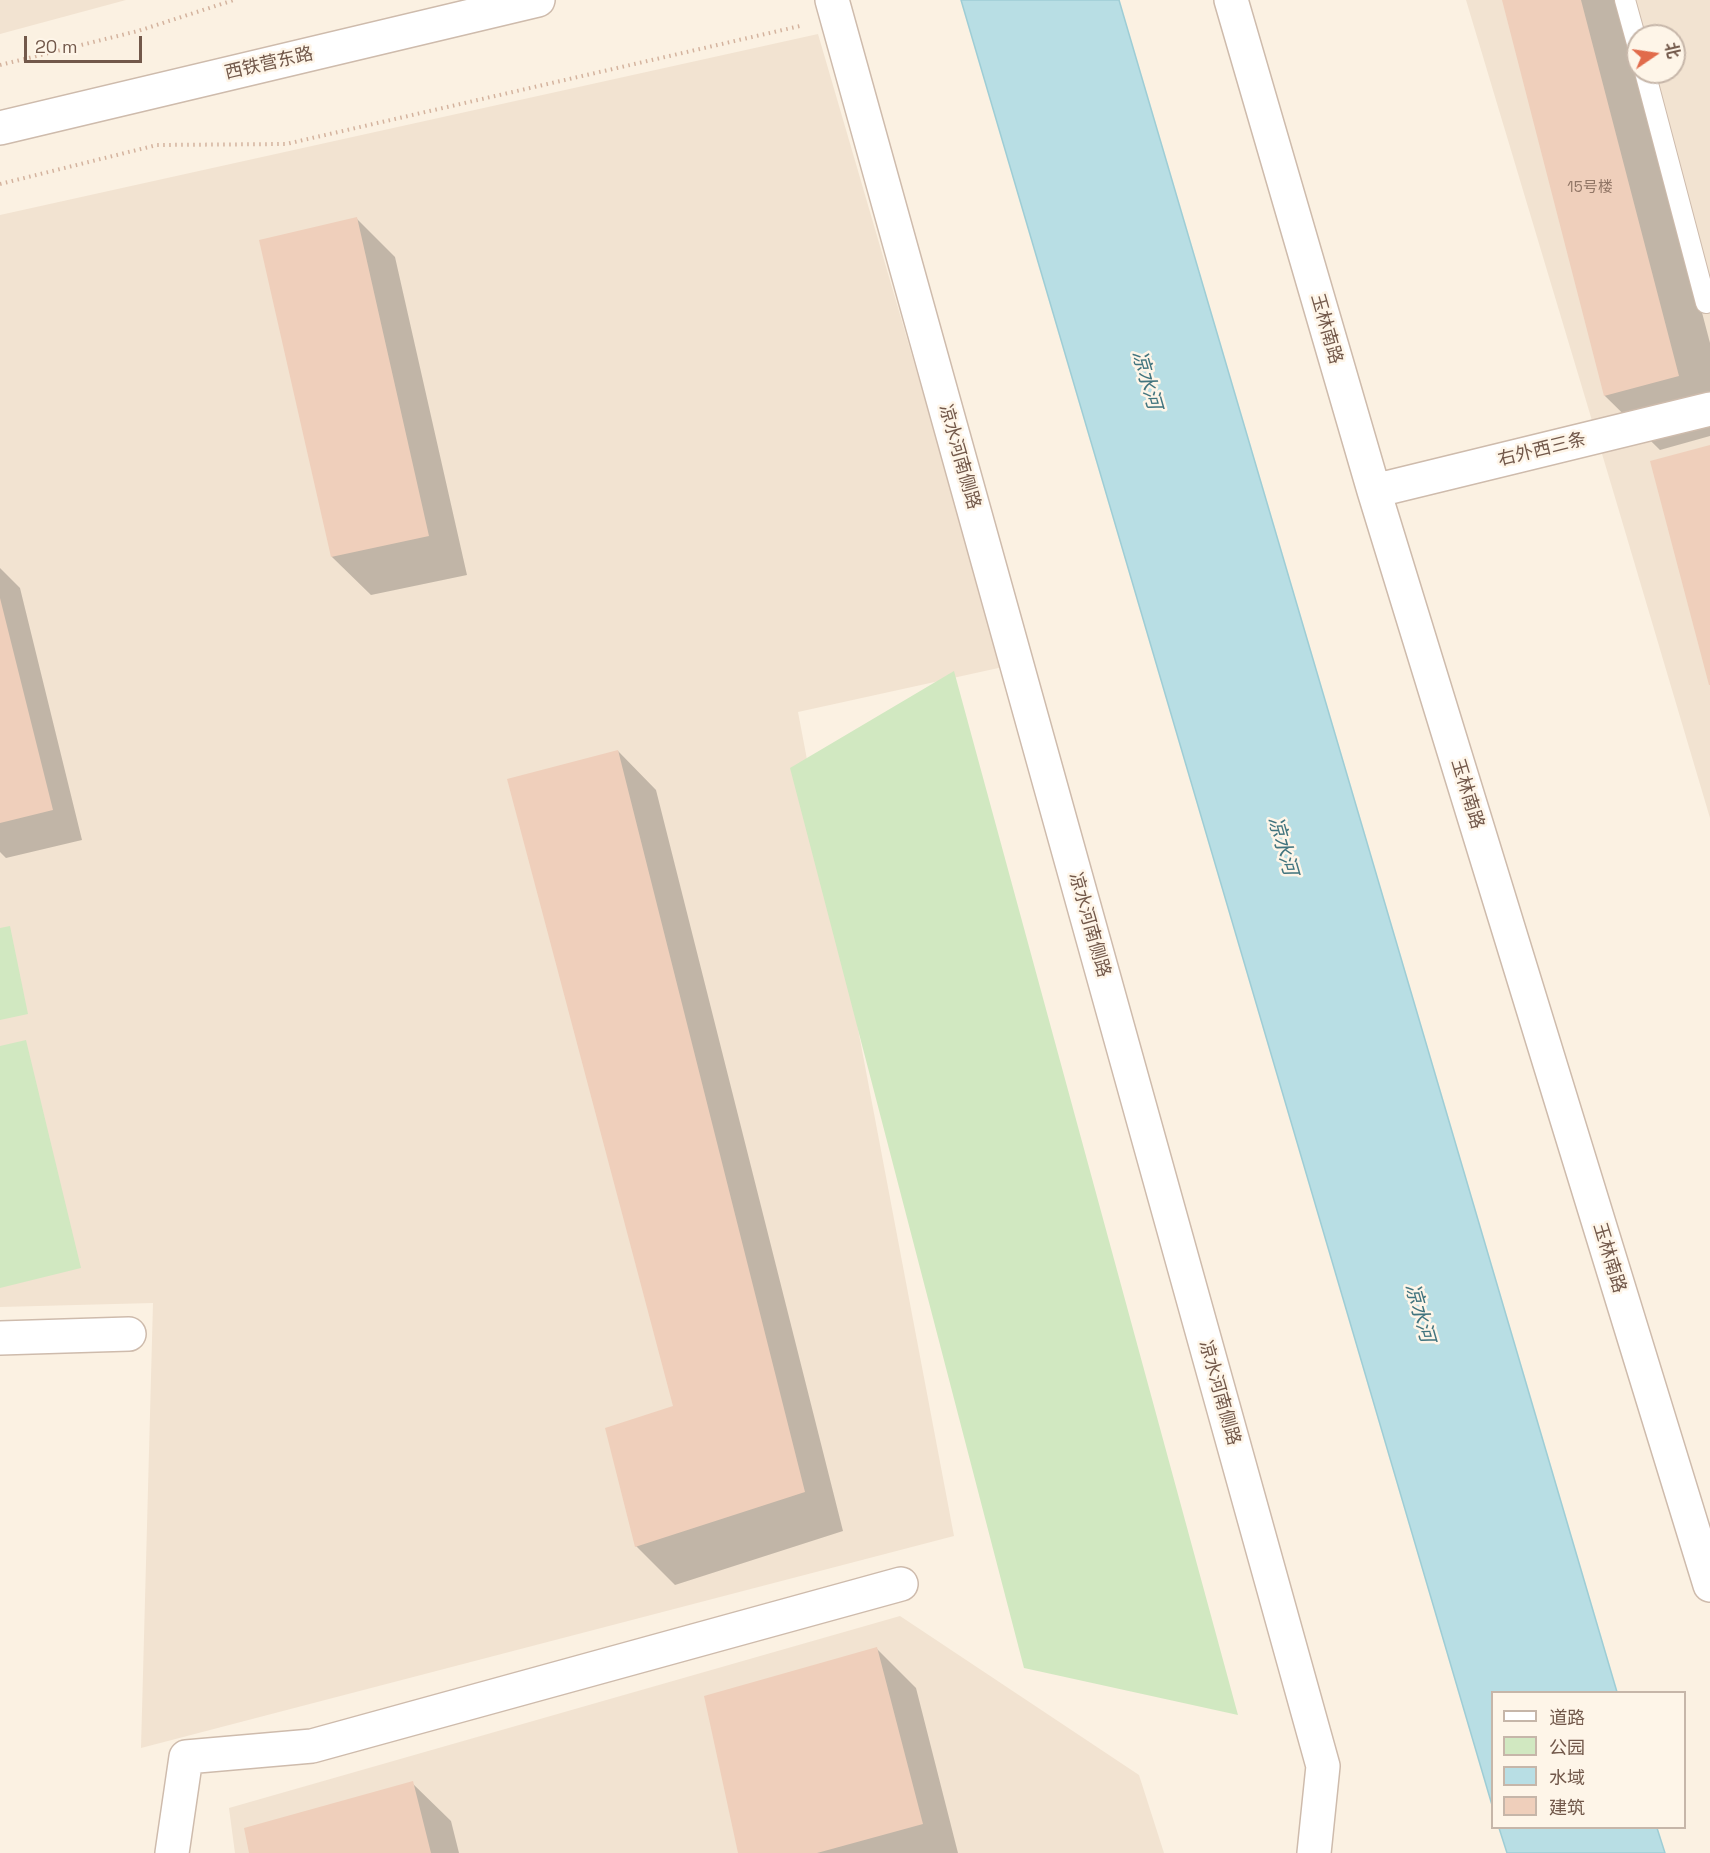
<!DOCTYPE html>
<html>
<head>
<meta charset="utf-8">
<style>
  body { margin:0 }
  #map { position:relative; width:1710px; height:1853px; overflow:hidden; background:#fbf1e2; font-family:"Space Grotesk","Noto Sans SC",sans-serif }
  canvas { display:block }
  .legend { position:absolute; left:1491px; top:1691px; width:195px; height:138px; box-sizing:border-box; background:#fef5e8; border:2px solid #c6b6a9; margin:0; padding:8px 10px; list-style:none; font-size:18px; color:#72584a }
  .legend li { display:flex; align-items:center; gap:12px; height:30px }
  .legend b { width:30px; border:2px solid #c6b6a9 }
  .north { position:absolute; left:1626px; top:24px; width:60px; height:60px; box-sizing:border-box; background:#fef5e8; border:2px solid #c6b6a9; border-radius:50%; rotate:77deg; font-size:16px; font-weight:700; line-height:24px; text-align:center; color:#72584a }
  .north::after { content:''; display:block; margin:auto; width:21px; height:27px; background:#e16b4b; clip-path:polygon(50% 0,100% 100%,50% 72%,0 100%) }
  .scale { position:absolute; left:24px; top:36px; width:118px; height:27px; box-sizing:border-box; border:3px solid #72584a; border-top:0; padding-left:8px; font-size:18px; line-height:21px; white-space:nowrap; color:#72584a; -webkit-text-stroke:4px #fef5e8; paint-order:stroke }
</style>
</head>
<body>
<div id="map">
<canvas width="1710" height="1853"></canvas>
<ul class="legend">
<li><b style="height:8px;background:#fff"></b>道路</li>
<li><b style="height:16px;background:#d1e8c1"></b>公园</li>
<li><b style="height:16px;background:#b8dee4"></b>水域</li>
<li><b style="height:16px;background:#efcfbb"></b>建筑</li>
</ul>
<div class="north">北</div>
<div class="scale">20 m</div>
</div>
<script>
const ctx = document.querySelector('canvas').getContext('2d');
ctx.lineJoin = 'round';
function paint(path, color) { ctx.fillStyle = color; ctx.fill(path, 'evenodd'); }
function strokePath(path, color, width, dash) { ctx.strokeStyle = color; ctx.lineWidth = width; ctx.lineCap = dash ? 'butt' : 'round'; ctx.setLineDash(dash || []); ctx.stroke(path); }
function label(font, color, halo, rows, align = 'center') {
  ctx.font = font + ' "Space Grotesk","Noto Sans SC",sans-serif'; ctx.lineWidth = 5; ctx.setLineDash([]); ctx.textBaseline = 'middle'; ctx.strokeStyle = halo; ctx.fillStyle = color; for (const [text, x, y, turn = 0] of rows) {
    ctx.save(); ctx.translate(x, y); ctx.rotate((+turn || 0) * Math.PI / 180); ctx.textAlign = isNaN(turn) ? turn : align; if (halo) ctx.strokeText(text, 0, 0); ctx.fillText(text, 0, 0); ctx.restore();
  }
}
paint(new Path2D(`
  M0 0H126L0 34Z
  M1466 0H1710V818L1614 494ZM1638 36H1674V72H1638Z
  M818 34 1003 667 798 712 954 1536 141 1748 153 1303 0 1307V215Z
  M900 1616 1139 1775 1164 1853H235L229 1808Z`), '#f2e3d1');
paint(new Path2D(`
  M954 671 1238 1715 1024 1668 790 768Z
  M10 926 28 1014 0 1020V928Z
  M26 1040 81 1268 0 1288V1046Z`), '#d1e8c1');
const water = new Path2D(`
  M961 0H1119L1617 1692H1492V1805Z
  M1499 1828H1657L1665 1853H1507Z`);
paint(water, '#b8dee4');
strokePath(water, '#9ecdd5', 1.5);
paint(new Path2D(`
  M1503 0H1620L1710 343V436L1660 450 1605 396Z
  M357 219 395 257 467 575 371 595 332 557Z
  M0 568 20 588 82 840 6 858 0 852Z
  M618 751 656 790 843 1531 675 1585 636 1546 675 1407Z
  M877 1649 916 1688 958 1853H739Z
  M412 1783 451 1821 459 1853H250Z`), '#0003');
paint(new Path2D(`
  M1502 0H1581L1679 376 1604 396Z
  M357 217 429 536 331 557 259 240Z
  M1710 445V685H1709L1650 461Z
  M0 598 53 810 0 823Z
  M618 750 805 1492 635 1547 605 1428 673 1406 507 779Z
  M877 1647 923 1824 817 1853H738L704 1696Z
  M413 1781 431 1853H249L244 1828Z`), '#efcfbb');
const service = new Path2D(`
  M1625 0 1638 47
  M1645 72 1706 303 1710 302`);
const minor = new Path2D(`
  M832 0 1323 1766 1314 1853
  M1231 0 1374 491 1710 1585
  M1374 491 1710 409
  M0 1338 129 1334
  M172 1853 186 1757 312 1746 901 1584`);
const tertiary = new Path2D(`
  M0 128 538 0`);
strokePath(service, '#cebbac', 22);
strokePath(minor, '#cebbac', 36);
strokePath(tertiary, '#cebbac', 36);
strokePath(new Path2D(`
  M0 65 138 31 234 0
  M0 184 157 145 286 144 800 26`), '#d4b39e', 4, [1.5, 4.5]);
strokePath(service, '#fff', 20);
strokePath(minor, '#fff', 33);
strokePath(tertiary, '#fff', 33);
label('15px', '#917666', null, [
  ["15号楼",1590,188]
]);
label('18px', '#72584a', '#fef5e8', [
  ["西铁营东路",269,64,-13],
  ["玉林南路",1326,329,74],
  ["右外西三条",1542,450,-14],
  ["凉水河南侧路",959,457,74],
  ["玉林南路",1467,794,73],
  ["凉水河南侧路",1089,925,74],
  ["玉林南路",1609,1258,73],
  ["凉水河南侧路",1219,1393,74]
]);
label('italic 20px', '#41747e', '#fef5e8', [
  ["凉水河",1146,380,74],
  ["凉水河",1282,846,74],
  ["凉水河",1419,1313,74]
]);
</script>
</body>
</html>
